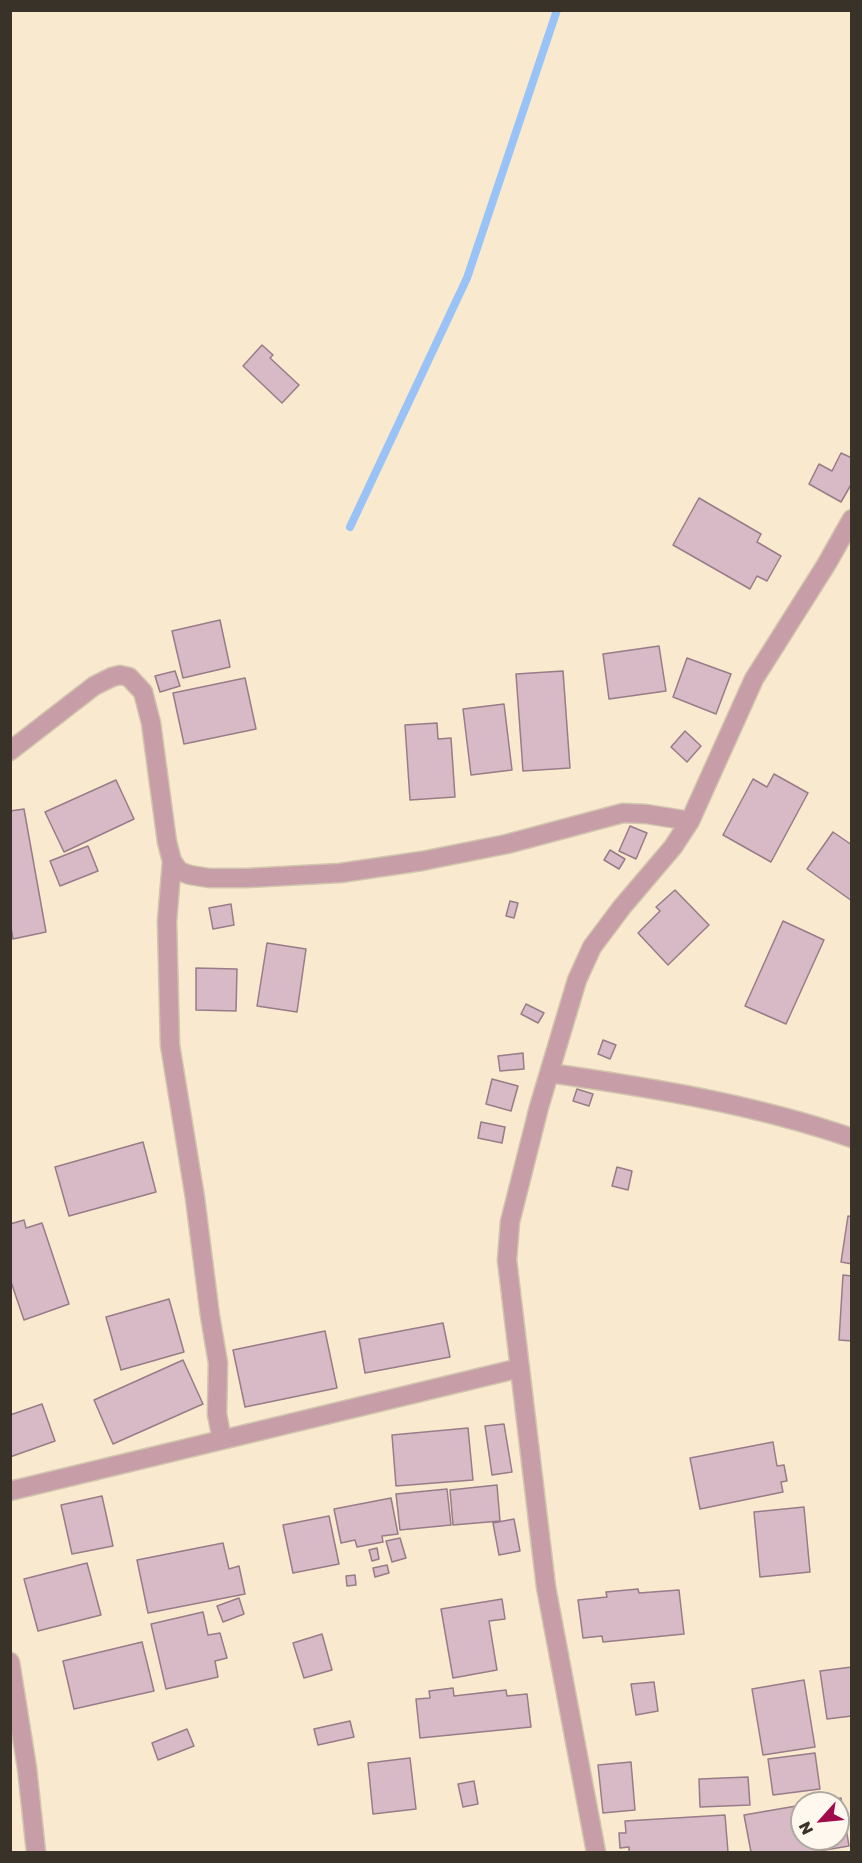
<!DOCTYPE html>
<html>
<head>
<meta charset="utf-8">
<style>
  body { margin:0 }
  #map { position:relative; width:862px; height:1863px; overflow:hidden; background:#f9eacf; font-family:"Golos Text",sans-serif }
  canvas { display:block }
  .frame { position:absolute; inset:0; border:12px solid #383228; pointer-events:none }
  .north { position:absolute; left:790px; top:1791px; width:60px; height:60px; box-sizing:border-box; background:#fff8ee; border:2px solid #afa99f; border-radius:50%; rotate:243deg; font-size:16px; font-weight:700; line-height:24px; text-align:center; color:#383228 }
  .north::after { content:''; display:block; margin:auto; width:21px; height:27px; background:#a20b4b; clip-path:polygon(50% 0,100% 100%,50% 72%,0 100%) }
</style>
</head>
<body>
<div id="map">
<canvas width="862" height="1863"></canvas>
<div class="frame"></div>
<div class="north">N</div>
</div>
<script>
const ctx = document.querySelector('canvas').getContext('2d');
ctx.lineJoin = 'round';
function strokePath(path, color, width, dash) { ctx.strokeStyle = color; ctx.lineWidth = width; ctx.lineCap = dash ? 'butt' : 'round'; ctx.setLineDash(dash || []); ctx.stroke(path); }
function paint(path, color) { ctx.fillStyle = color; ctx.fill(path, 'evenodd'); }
strokePath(new Path2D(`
  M350 527 467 278 557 10`), '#99c2f7', 8);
const building = new Path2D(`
  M262 345 273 355 270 358 299 385 282 403 243 366Z
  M841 453 852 458V483L841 502 809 484 819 464 832 471Z
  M699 498 761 534 757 542 781 556 767 581 757 576 750 589 673 545Z
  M220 620 230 667 183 678 172 631Z
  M659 646 666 691 609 699 603 654Z
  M687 658 731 674 716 714 673 697Z
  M175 671 180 686 160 692 155 676Z
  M563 671 570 768 523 771 516 674Z
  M245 678 256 729 184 744 173 693Z
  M504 704 512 770 471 775 463 709Z
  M437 723 438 739 451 738 455 797 410 800 405 725Z
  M685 731 701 746 687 762 671 747Z
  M774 774 808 793 771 862 723 835 753 779 767 787Z
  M116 780 134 819 64 852 45 812Z
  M24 809 46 932 13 939 10 922V811Z
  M630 826 647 833 636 859 619 851Z
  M833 832 852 845V901L807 869Z
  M88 846 98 871 60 886 50 861Z
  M610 850 625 859 619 869 604 860Z
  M675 890 709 925 668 965 638 933 660 911 656 907Z
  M510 901 518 903 514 918 506 916Z
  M231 904 234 925 213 929 209 908Z
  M783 921 824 940 786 1024 745 1006Z
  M267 943 306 949 297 1012 257 1006Z
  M196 968 237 969 236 1011 196 1010Z
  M526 1004 544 1013 538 1023 521 1014Z
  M603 1040 616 1045 610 1059 598 1054Z
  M523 1053 524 1069 500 1071 498 1056Z
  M492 1079 518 1086 511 1111 486 1104Z
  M577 1089 593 1094 589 1106 573 1101Z
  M481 1122 505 1127 502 1143 478 1138Z
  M143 1142 156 1192 69 1216 55 1167Z
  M617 1167 632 1171 628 1190 612 1186Z
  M848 1216 852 1217V1264L841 1262Z
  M24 1220 26 1228 42 1223 69 1304 24 1320 10 1279V1224Z
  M843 1275 852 1276V1341L839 1340Z
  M169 1299 184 1352 121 1370 106 1317Z
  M443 1323 450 1357 365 1373 359 1339Z
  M325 1331 337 1388 245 1407 233 1350Z
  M183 1360 203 1404 113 1444 94 1400Z
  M42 1404 55 1441 10 1457V1415Z
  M504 1424 512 1472 492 1475 485 1426Z
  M468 1428 473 1480 396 1486 392 1435Z
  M773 1442 777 1466 784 1465 787 1481 781 1482 783 1492 700 1509 690 1458Z
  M497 1485 500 1521 453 1525 450 1490Z
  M447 1489 451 1525 400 1530 396 1494Z
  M102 1496 113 1546 72 1554 61 1505Z
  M391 1498 398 1534 382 1536 383 1542 357 1547 355 1540 341 1543 334 1509Z
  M804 1507 810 1572 760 1577 754 1512Z
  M329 1516 339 1564 293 1573 283 1525Z
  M514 1519 520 1551 499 1555 493 1523Z
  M400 1538 406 1558 392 1562 386 1541Z
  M223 1543 229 1569 239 1566 245 1594 148 1613 137 1560Z
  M377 1548 379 1559 372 1561 369 1550Z
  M87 1563 101 1615 38 1631 24 1579Z
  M387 1565 389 1573 375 1577 373 1568Z
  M355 1575 356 1585 347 1586 346 1576Z
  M638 1589 639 1593 679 1590 684 1634 603 1642 602 1636 583 1638 578 1600 607 1597 606 1592Z
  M239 1598 244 1614 223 1622 217 1606Z
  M502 1599 505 1619 489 1621 497 1670 453 1678 441 1609Z
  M203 1612 208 1635 220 1633 227 1658 215 1661 218 1677 166 1689 151 1624Z
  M322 1634 332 1670 304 1678 293 1643Z
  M142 1642 154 1691 74 1709 63 1661Z
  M852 1667V1716L827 1719 820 1671Z
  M804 1680 815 1747 763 1755 752 1689Z
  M654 1682 658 1711 636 1715 631 1684Z
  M453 1688 454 1696 506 1690 507 1696 527 1694 531 1727 420 1738 416 1699 430 1698 429 1691Z
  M350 1721 354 1737 318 1745 314 1729Z
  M187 1729 194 1746 158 1760 152 1743Z
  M815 1753 820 1789 773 1795 768 1759Z
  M410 1758 416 1809 373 1814 368 1763Z
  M631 1762 635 1810 603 1813 598 1765Z
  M748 1777 750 1805 700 1807 699 1779Z
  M474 1781 478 1804 463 1807 458 1784Z
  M841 1798 849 1846 813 1852H751L744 1815 802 1805V1839H838V1803H813Z
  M725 1815 728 1852H629V1847L620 1848 619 1833H626L625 1821Z`);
paint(building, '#d8b9c6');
strokePath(building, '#987c88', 1.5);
const street = new Path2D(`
  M10 751 94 686 112 677 120 675 129 677 143 692 151 723 167 842 172 861 179 871 190 875 209 878H247L340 873 422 861 507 844 623 813 646 814 690 821
  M172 861 167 921 170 1045 195 1198 210 1316 218 1363 217 1414 222 1440
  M550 1073C653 1088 753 1104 852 1138
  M10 1491 520 1368
  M10 1662 27 1768 36 1852
  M596 1852 546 1587 507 1260 510 1222 539 1107 577 980 592 947 622 907 673 847 690 821 754 679 826 565 852 519`);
strokePath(street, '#d2c5ae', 21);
strokePath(street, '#c79ea7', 18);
</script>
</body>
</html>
